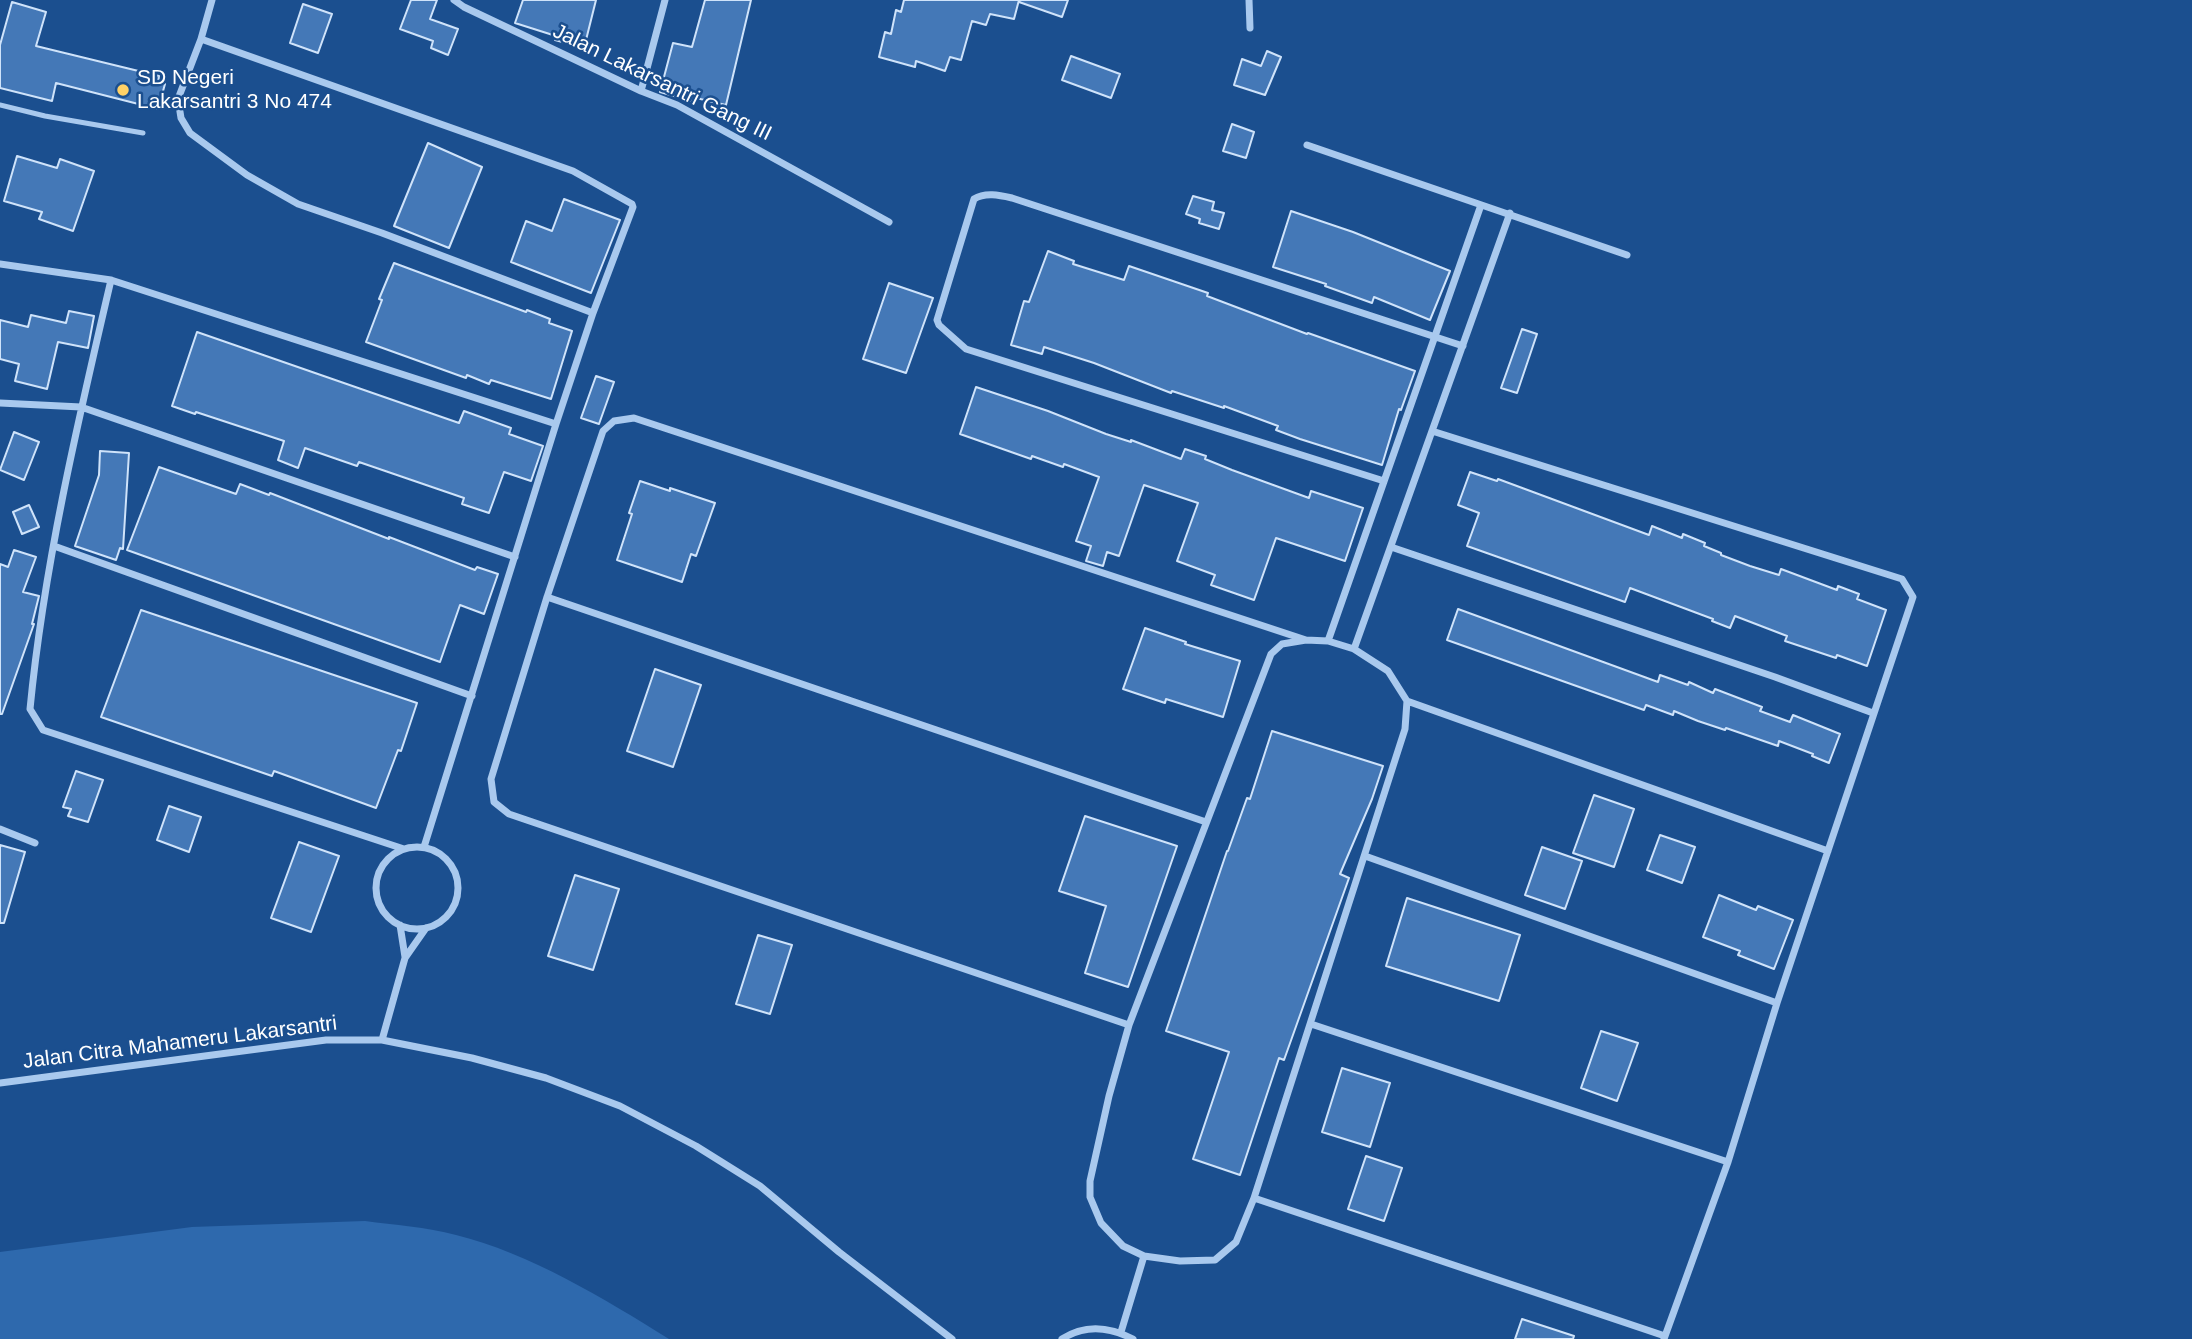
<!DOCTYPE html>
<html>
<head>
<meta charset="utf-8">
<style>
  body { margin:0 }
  canvas { display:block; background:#1b4f8f }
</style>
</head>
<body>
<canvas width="2192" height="1339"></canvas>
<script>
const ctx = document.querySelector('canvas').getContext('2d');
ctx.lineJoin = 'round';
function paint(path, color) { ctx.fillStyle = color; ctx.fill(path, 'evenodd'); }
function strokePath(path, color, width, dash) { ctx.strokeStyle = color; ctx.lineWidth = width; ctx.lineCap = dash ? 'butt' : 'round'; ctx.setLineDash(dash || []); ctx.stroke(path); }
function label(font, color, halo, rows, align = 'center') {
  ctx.font = font + ' Arial,sans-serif'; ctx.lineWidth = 5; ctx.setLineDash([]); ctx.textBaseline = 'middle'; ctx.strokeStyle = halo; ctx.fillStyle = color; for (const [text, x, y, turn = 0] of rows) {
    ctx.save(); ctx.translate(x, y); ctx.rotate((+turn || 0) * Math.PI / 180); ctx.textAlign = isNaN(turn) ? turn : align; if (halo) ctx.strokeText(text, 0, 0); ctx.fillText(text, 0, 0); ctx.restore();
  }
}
paint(new Path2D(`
  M365 1221C394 1225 426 1227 456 1235 529 1253 605 1299 669 1339H0V1252L192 1227Z`), '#2e69ad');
const building = new Path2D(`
  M411 0H437L430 19 458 29 448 55 431 48 433 41 400 29Z
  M523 0H596L584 48 555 40 556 36 515 23Z
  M705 0H751L726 105 696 98 695 102 660 92 673 43 692 47Z
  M904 0H1019L1014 19 990 14 986 25 972 21 961 60 950 57 945 71 916 61 915 67 879 57 885 32 891 34 896 10 901 12Z
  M1020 0H1068L1062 17 1019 2Z
  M12 2 46 12 36 46 159 76 158 83 165 84 158 109 56 83 52 101 0 88V45Z
  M303 4 332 14 318 53 290 43Z
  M1267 51 1281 57 1265 95 1234 85 1242 59 1261 66Z
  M1071 56 1120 74 1111 98 1062 80Z
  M1232 124 1254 132 1246 158 1223 151Z
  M428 143 482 167 449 248 394 226Z
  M17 156 57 168 60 159 94 171 73 231 39 219 42 212 4 201Z
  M1193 196 1214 202 1212 210 1224 213 1219 229 1199 223 1200 219 1186 214Z
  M564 199 620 220 591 293 511 262 526 221 552 231Z
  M1291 211 1353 232 1450 271 1430 320 1374 297 1372 303 1325 286 1326 284 1273 267Z
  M1048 251 1074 261 1073 264 1124 280 1129 266 1208 293 1207 296 1307 334 1308 333 1415 371 1401 410 1399 409 1382 465 1300 439 1276 430 1278 426 1224 406V408L1172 391 1171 393 1094 363 1044 347 1042 354 1011 345 1024 301 1029 302Z
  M394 263 526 312 527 310 550 319 549 323 572 331 551 399 491 380 489 384 467 375 466 378 366 342 382 300 379 299Z
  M889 283 933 298 906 373 863 359Z
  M69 311 94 316 88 348 58 342 47 389 15 381 19 364 0 359V320L28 327 31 315 66 323Z
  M1522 329 1537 334 1517 393 1501 388Z
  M197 332 459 423 464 411 511 428 509 434 543 446 531 481 504 472 489 513 462 504 464 498 359 462 357 466 305 448 298 468 278 460 284 441 196 412 195 414 172 406Z
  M596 376 614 382 599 424 581 418Z
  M976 387 1048 411 1106 434 1131 442V440L1181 459 1185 449 1206 456 1205 459 1232 470 1309 498 1311 491 1363 508 1345 561 1276 538 1254 600 1211 585 1215 575 1177 561 1198 503 1144 485 1119 556 1107 552 1103 566 1086 561 1091 546 1076 541 1099 477 1064 464 1063 467 1032 456 1031 459 960 434Z
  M14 432 39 442 24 480 0 470Z
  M100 451 129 453 123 549 120 548 116 560 75 546 99 475Z
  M159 467 236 494 240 484 269 495 270 493 389 539V537L475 570 477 567 498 574 484 614 460 605 440 662 127 550Z
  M1470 472 1497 481 1498 479 1649 535 1652 526 1682 538 1683 534 1705 543 1704 546 1721 553V555L1750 566 1779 575 1781 569 1837 590 1838 586 1859 594 1857 599 1886 610 1867 666 1837 655 1836 658 1785 641 1787 636 1735 616 1730 628 1712 621 1713 619 1630 588 1625 602 1467 546 1479 513 1458 505Z
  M640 481 670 491V488L715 503 696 556 691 554 682 582 617 560 632 514 629 513Z
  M29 505 39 527 22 534 13 512Z
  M14 550 36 557 23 592 39 596 32 624H34L2 714H0V564L8 567Z
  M1458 609 1658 682 1660 675 1688 685 1689 682 1713 693 1715 689 1762 707 1760 711 1790 722 1793 715 1840 734 1829 763 1812 756 1813 754 1779 741 1778 746 1726 728 1725 730 1698 721 1674 711 1673 715 1646 705 1644 710 1447 640Z
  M141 610 417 703 401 751 398 750 376 808 274 771 272 776 101 717Z
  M1145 628 1186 642 1185 644 1240 661 1223 717 1166 699 1165 703 1123 689Z
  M655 669 701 685 673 767 627 751Z
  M1272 731 1383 766 1372 799 1340 874 1349 878 1284 1060 1279 1058 1240 1175 1193 1159 1229 1052 1166 1031 1227 851H1228L1247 798 1250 799Z
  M76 771 103 780 88 822 68 816 71 809 63 807Z
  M1594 795 1634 809 1614 867 1573 853Z
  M169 806 201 817 189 852 157 840Z
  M1085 816 1177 846 1128 987 1085 973 1106 906 1059 891Z
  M1660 835 1695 847 1682 883 1647 870Z
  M299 842 339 856 311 932 271 918Z
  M0 845 25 852 4 923H0Z
  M1542 847 1582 861 1565 909 1525 895Z
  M575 875 619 889 593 970 548 956Z
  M1719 895 1756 910 1758 906 1793 920 1774 969 1738 955 1740 951 1703 937Z
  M1407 898 1520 935 1499 1001 1386 966Z
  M758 935 792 945 770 1014 736 1004Z
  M1601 1031 1638 1043 1617 1101 1581 1088Z
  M1342 1068 1390 1083 1370 1147 1322 1132Z
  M1366 1156 1402 1168 1384 1221 1348 1209Z
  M1522 1319 1574 1336 1573 1339H1515Z`);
paint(building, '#4478b7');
strokePath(building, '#cfe3fa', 2);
strokePath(new Path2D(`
  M0 105 45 116 143 133`), '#a9c9ee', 5);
strokePath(new Path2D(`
  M212 0 201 39 178 99 181 118 190 133 247 175 298 204 382 233 593 313
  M454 0 464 7 641 91 677 105 889 222
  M1249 0 1250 28
  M201 39 573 171 632 204 633 207 593 313 556 424 424 847
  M641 91 665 0
  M1307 145 1627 255
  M0 264 111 280
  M0 403 81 407 515 557
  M1432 431 1902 579 1913 597 1777 1003 1728 1162 1664 1339
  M1384 481 966 349 939 325 937 320 974 199C985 192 999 195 1012 198L1463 346
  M54 546 472 696
  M1391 547 1775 677 1873 713
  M547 597 1206 822
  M1306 640 1328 641 1354 649 1388 671 1407 701 1405 729 1254 1198 1236 1242 1215 1260 1180 1261 1144 1256 1123 1246 1101 1223 1090 1197V1181L1109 1096 1129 1025 1271 654 1282 644Z
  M1328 641 1481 205
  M1354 649 1510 213
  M1407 701 1828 851
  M0 829 35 843
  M376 888a41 41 0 1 1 82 0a41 41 0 1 1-82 0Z
  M404 849 43 730 30 709C44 565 78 421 111 280L556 424
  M1365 856 1777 1003
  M400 925 405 957
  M1311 1024 1728 1162
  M1129 1025 509 814 494 802 491 779 547 597 603 431 614 421 634 418 1306 640
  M382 1040 405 958 426 928
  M0 1083 326 1040H382L472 1058 546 1078 620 1106 696 1146 760 1186 839 1252 952 1339
  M1254 1198 1665 1336
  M1121 1332 1144 1256
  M1062 1339C1085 1324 1110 1327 1133 1339`), '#a9c9ee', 7);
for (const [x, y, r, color] of [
  [123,90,7,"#ffd166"]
]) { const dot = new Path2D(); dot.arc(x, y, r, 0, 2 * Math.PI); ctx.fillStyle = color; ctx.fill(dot); strokePath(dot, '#1b4f8f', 2.5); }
label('21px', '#fff', '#1b4f8f', [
  ["SD Negeri",137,78],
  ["Lakarsantri 3 No 474",137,102]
], 'left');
label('21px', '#fff', '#1b4f8f', [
  ["Jalan Lakarsantri Gang III",662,83,26],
  ["Jalan Citra Mahameru Lakarsantri",180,1043,-7]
]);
</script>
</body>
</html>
